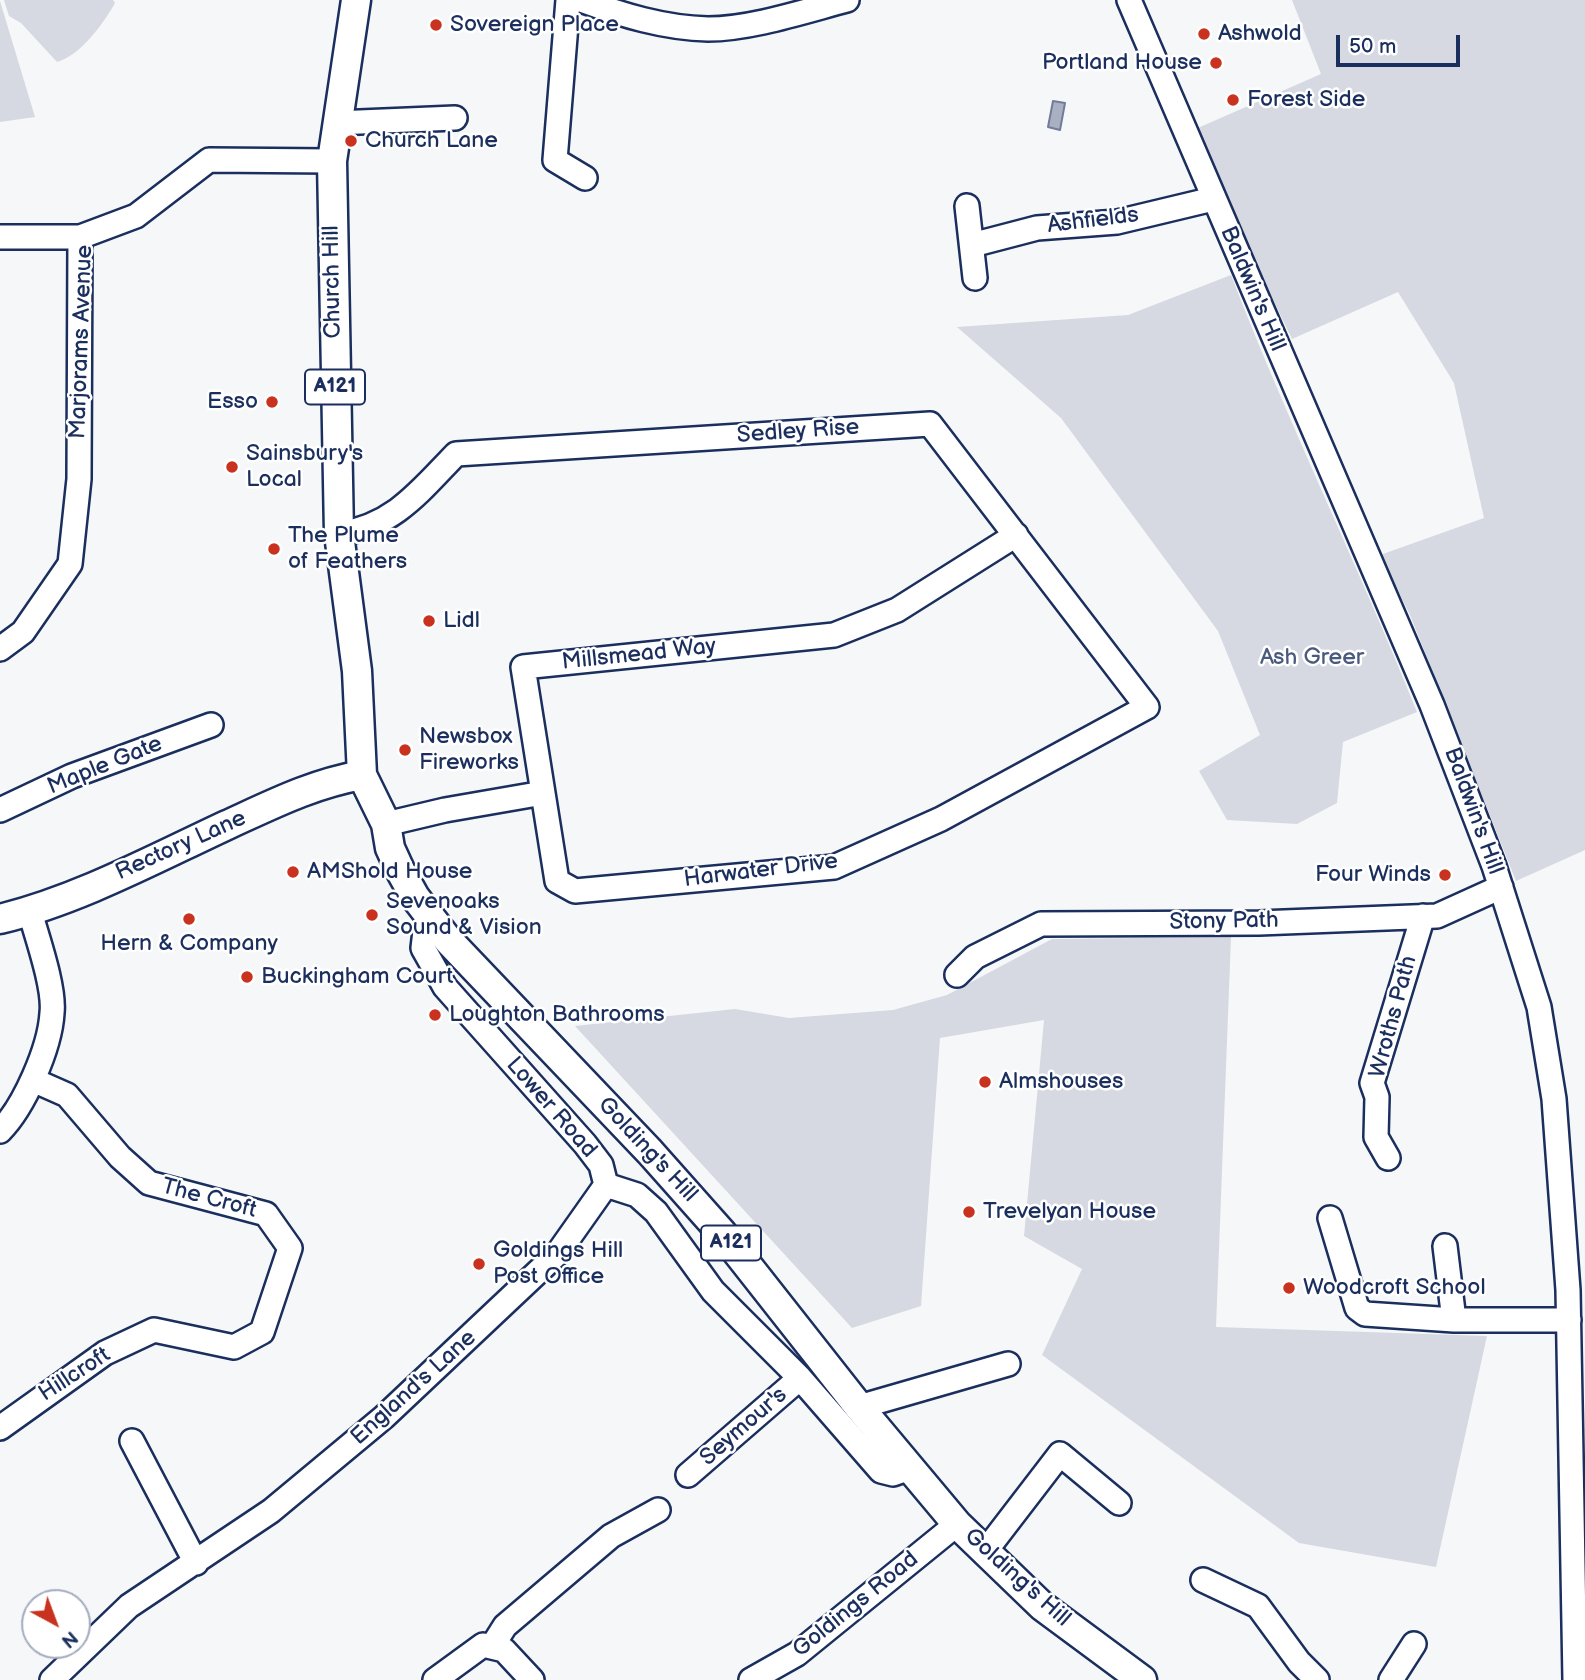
<!DOCTYPE html>
<html>
<head>
<meta charset="utf-8">
<style>
  body { margin:0 }
  #map { position:relative; width:1585px; height:1680px; overflow:hidden; background:#f6f7f9; font-family:"Balsamiq Sans",sans-serif }
  canvas { display:block }
  .north { position:absolute; left:21px; top:1589px; width:70px; height:70px; box-sizing:border-box; background:#fff; border:2px solid #a4acbf; border-radius:50%; rotate:139deg; font-size:19px; font-weight:700; line-height:28px; text-align:center; color:#1b2f5e }
  .north::after { content:''; display:block; margin:auto; width:24px; height:32px; background:#c8321e; clip-path:polygon(50% 0,100% 100%,50% 72%,0 100%) }
  .scale { position:absolute; left:1336px; top:35px; width:124px; height:32px; box-sizing:border-box; border:4px solid #1b2f5e; border-top:0; padding-left:9px; font-size:21px; line-height:24px; white-space:nowrap; color:#1b2f5e; -webkit-text-stroke:5px #fff; paint-order:stroke }
</style>
</head>
<body>
<div id="map">
<canvas width="1585" height="1680"></canvas>
<div class="north">N</div>
<div class="scale">50 m</div>
</div>
<script>
const ctx = document.querySelector('canvas').getContext('2d');
ctx.lineJoin = 'round';
function paint(path, color) { ctx.fillStyle = color; ctx.fill(path, 'evenodd'); }
function strokePath(path, color, width, dash) { ctx.strokeStyle = color; ctx.lineWidth = width; ctx.lineCap = dash ? 'butt' : 'round'; ctx.setLineDash(dash || []); ctx.stroke(path); }
function label(font, color, halo, rows, align = 'center') {
  ctx.font = font + ' "Balsamiq Sans",sans-serif'; ctx.lineWidth = 5; ctx.setLineDash([]); ctx.textBaseline = 'middle'; ctx.strokeStyle = halo; ctx.fillStyle = color; for (const [text, x, y, turn = 0] of rows) {
    ctx.save(); ctx.translate(x, y); ctx.rotate((+turn || 0) * Math.PI / 180); ctx.textAlign = isNaN(turn) ? turn : align; if (halo) ctx.strokeText(text, 0, 0); ctx.fillText(text, 0, 0); ctx.restore();
  }
}
paint(new Path2D(`
  M4 0H113L115 3C104 23 80 56 57 62L21 23 9 16Z
  M1292 0H1585V850L1516 881 1410 615 1380 555 1484 518 1454 383 1398 292 1292 339 1191 131 1321 74Z
  M0 1 35 117 0 122Z
  M1231 275C1288 423 1358 565 1417 712L1343 742 1337 803 1297 824 1227 820 1199 771 1260 735 1218 631 1061 418 957 327 1128 315Z
  M1231 937 1216 1327 1487 1336 1436 1567 1299 1543 1042 1355 1082 1269 1024 1236 1044 1020 940 1038 921 1306 852 1328 575 1026 735 1009 789 1018 893 1010 947 995 1052 939Z`), '#d6d9e2');
const water = new Path2D(`
  M1053 101 1065 103 1060 130 1048 127Z`);
paint(water, '#a9b0c1');
strokePath(water, '#707c99', 2);
const minor = new Path2D(`
  M568 0 555 160 585 178
  M581 0C622 15 664 28 708 29 751 29 805 11 847 0
  M1129 0 1432 705 1494 866 1539 1007 1554 1099 1568 1290 1575 1680
  M336 123 455 118
  M967 206 975 278
  M0 237H80
  M972 245 1037 228 1117 222 1213 199
  M339 534C394 526 420 491 456 454L930 424 1147 707 941 819 834 867 575 891 557 881 543 793
  M0 649 23 632 70 564 79 479 80 237 136 216 209 160 332 161
  M0 810 72 776 211 725
  M386 824 445 810 543 793 523 667 834 635 897 610 1016 535
  M435 924 425 931 423 948 445 987 585 1144 601 1165 606 1185 637 1195 656 1212 713 1291 800 1378 881 1471 893 1474 910 1468
  M957 975 975 957 1041 924 1259 923 1437 916 1501 887
  M0 1131C24 1107 50 1048 52 1013 55 988 37 937 30 912
  M1388 1158 1376 1137 1377 1097 1372 1083 1423 916
  M1330 1218 1357 1308 1365 1314 1454 1320H1569
  M1445 1246 1454 1320
  M859 1407 1008 1364
  M0 1428 105 1353 154 1330 234 1347 262 1332 290 1248 266 1214 149 1183 120 1157 67 1095 33 1080
  M132 1441 196 1563
  M688 1475 800 1378
  M984 1553 1060 1454 1119 1503
  M1203 1580 1258 1606 1299 1662 1317 1680
  M493 1645 505 1626 611 1536 658 1510
  M52 1680 129 1606 271 1511 384 1417 558 1253 606 1185
  M435 1680 483 1645 504 1650 532 1680
  M751 1680 797 1654 957 1524
  M1391 1680 1414 1644`);
const major = new Path2D(`
  M356 0 332 161 339 534 357 671 362 775 386 824 390 848 401 872 415 897 448 940 650 1152 722 1233 859 1407 957 1524 1042 1606 1142 1680
  M0 919C78 900 154 859 227 825 273 804 312 784 362 775`);
strokePath(minor, '#1b2f5e', 28);
strokePath(major, '#1b2f5e', 33);
strokePath(minor, '#fff', 23);
strokePath(major, '#fff', 28);
for (const [x, y, r, color] of [
  [436,25,7,"#c8321e"],
  [1204,34,7,"#c8321e"],
  [1216,63,7,"#c8321e"],
  [1233,100,7,"#c8321e"],
  [351,141,7,"#c8321e"],
  [272,402,7,"#c8321e"],
  [232,467,7,"#c8321e"],
  [274,549,7,"#c8321e"],
  [429,621,7,"#c8321e"],
  [405,750,7,"#c8321e"],
  [293,872,7,"#c8321e"],
  [1445,875,7,"#c8321e"],
  [372,915,7,"#c8321e"],
  [189,919,7,"#c8321e"],
  [247,977,7,"#c8321e"],
  [435,1015,7,"#c8321e"],
  [985,1082,7,"#c8321e"],
  [969,1212,7,"#c8321e"],
  [479,1264,7,"#c8321e"],
  [1289,1288,7,"#c8321e"]
]) { const dot = new Path2D(); dot.arc(x, y, r, 0, 2 * Math.PI); ctx.fillStyle = color; ctx.fill(dot); strokePath(dot, '#fff', 2.5); }
for (const [x, y, w] of [
  [335,387,60],
  [731,1243,60]
]) { const box = new Path2D(); box.roundRect(x - w / 2, y - 17.5, w, 35, 5); ctx.fillStyle = '#fff'; ctx.fill(box); strokePath(box, '#1b2f5e', 2); }
label('bold 21px', '#1b2f5e', null, [
  ["A121",335,387],
  ["A121",731,1243]
]);
label('23px', '#1b2f5e', '#fff', [
  ["Sovereign Place",450,25],
  ["Ashwold",1218,34],
  ["Portland House",1202,63,"right"],
  ["Forest Side",1247,100],
  ["Church Lane",365,141],
  ["Esso",258,402,"right"],
  ["Sainsbury's",246,454],
  ["Local",246,480],
  ["The Plume",288,536],
  ["of Feathers",288,562],
  ["Lidl",443,621],
  ["Newsbox",419,737],
  ["Fireworks",419,763],
  ["AMShold House",307,872],
  ["Four Winds",1431,875,"right"],
  ["Sevenoaks",386,902],
  ["Sound & Vision",386,928],
  ["Hern & Company",189,944,"center"],
  ["Buckingham Court",261,977],
  ["Loughton Bathrooms",449,1015],
  ["Almshouses",999,1082],
  ["Trevelyan House",983,1212],
  ["Goldings Hill",493,1251],
  ["Post Office",493,1277],
  ["Woodcroft School",1303,1288]
], 'left');
label('23px', '#1b2f5e', '#fff', [
  ["Ashfields",1093,221,-7],
  ["Church Hill",333,282,-91],
  ["Baldwin's Hill",1252,289,67],
  ["Marjorams Avenue",82,342,-88],
  ["Sedley Rise",798,432,-4],
  ["Millsmead Way",639,655,-6],
  ["Maple Gate",105,766,-22],
  ["Baldwin's Hill",1473,811,70],
  ["Rectory Lane",181,846,-24],
  ["Harwater Drive",761,871,-7],
  ["Stony Path",1224,922,-1],
  ["Wroths Path",1394,1017,-75],
  ["Lower Road",551,1108,49],
  ["Golding's Hill",647,1150,47],
  ["The Croft",209,1199,15],
  ["Hillcroft",75,1375,-33],
  ["England's Lane",414,1388,-42],
  ["Seymour's",744,1427,-41],
  ["Golding's Hill",1017,1578,42],
  ["Goldings Road",856,1605,-39]
]);
label('23px', '#4a5a7f', '#fff', [
  ["Ash Greer",1312,658]
]);
</script>
</body>
</html>
